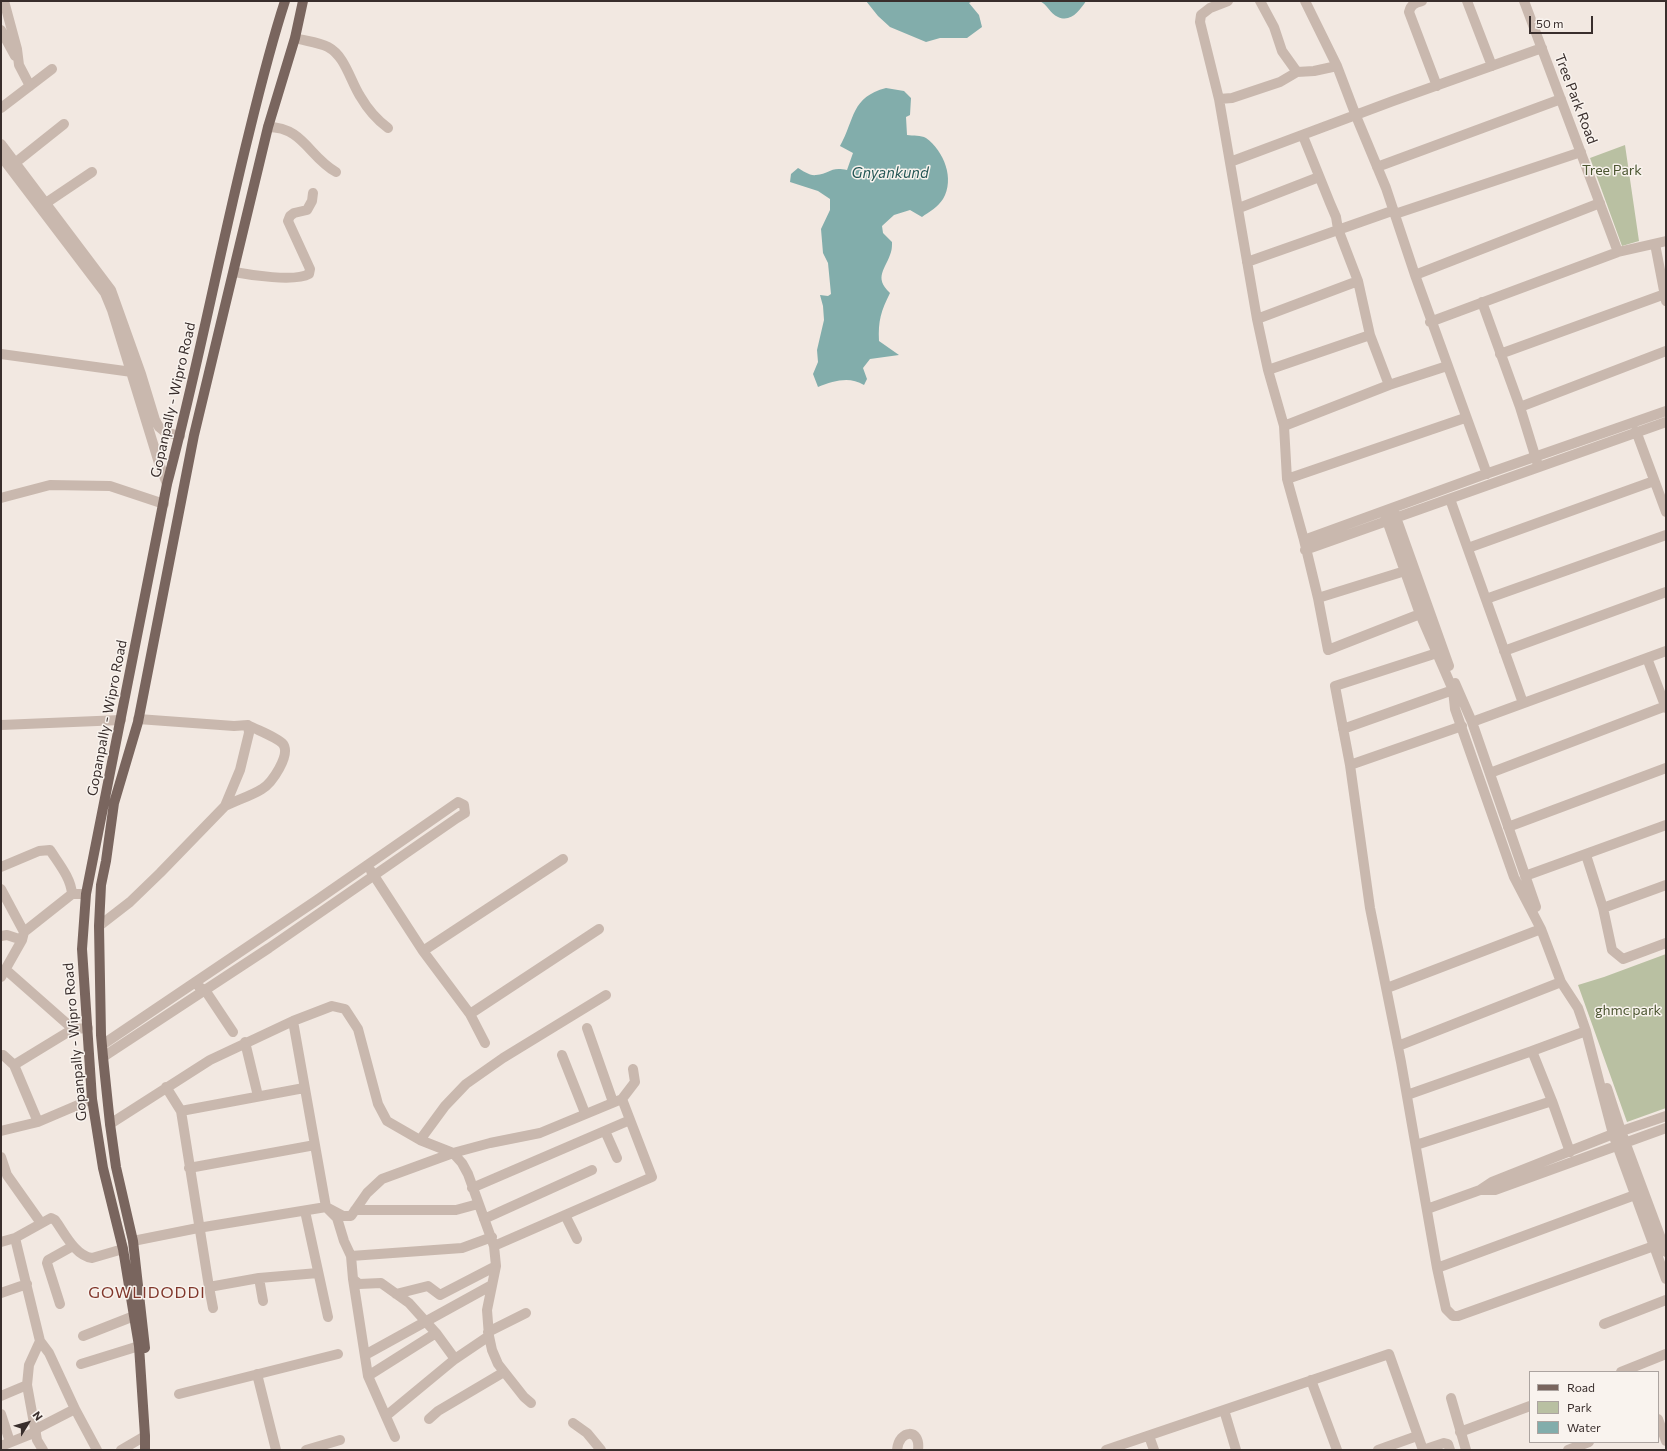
<!DOCTYPE html>
<html>
<head>
<meta charset="utf-8">
<style>
  body { margin:0 }
  #map { position:relative; width:1667px; height:1451px; overflow:hidden; background:#f2e8e1; font-family:Commissioner,sans-serif }
  canvas { display:block }
  .frame { position:absolute; inset:0; border:2px solid #392e2c; pointer-events:none }
  .legend { position:absolute; left:1529px; top:1371px; width:130px; height:72px; box-sizing:border-box; background:#f9f3ee; border:1px solid #aca4a0; margin:0; padding:5px 7px; list-style:none; font-size:12px; color:#392e2c }
  .legend li { display:flex; align-items:center; gap:8px; height:20px }
  .legend b { width:20px; border:1px solid #aca4a0 }
  .north { position:absolute; left:8px; top:1403px; width:40px; height:40px; -webkit-text-stroke:3px #f9f3ee; paint-order:stroke; rotate:53deg; font-size:11px; font-weight:700; line-height:16px; text-align:center; color:#392e2c }
  .north::after { content:''; display:block; margin:auto; width:14px; height:18px; background:#392e2c; clip-path:polygon(50% 0,100% 100%,50% 72%,0 100%) }
  .scale { position:absolute; left:1529px; top:16px; width:64px; height:18px; box-sizing:border-box; border:2px solid #392e2c; border-top:0; padding-left:5px; font-size:12px; line-height:14px; white-space:nowrap; color:#392e2c; -webkit-text-stroke:3px #f9f3ee; paint-order:stroke }
</style>
</head>
<body>
<div id="map">
<canvas width="1667" height="1451"></canvas>
<div class="frame"></div>
<ul class="legend">
<li><b style="height:5px;background:#79655e"></b>Road</li>
<li><b style="height:11px;background:#b9c0a2"></b>Park</li>
<li><b style="height:11px;background:#82adab"></b>Water</li>
</ul>
<div class="north">N</div>
<div class="scale">50 m</div>
</div>
<script>
const ctx = document.querySelector('canvas').getContext('2d');
ctx.lineJoin = 'round';
function paint(path, color) { ctx.fillStyle = color; ctx.fill(path, 'evenodd'); }
function strokePath(path, color, width, dash) { ctx.strokeStyle = color; ctx.lineWidth = width; ctx.lineCap = dash ? 'butt' : 'round'; ctx.setLineDash(dash || []); ctx.stroke(path); }
function label(font, color, halo, rows, align = 'center') {
  ctx.font = font + ' Commissioner,sans-serif'; ctx.lineWidth = 3; ctx.setLineDash([]); ctx.textBaseline = 'middle'; ctx.strokeStyle = halo; ctx.fillStyle = color; for (const [text, x, y, turn = 0] of rows) {
    ctx.save(); ctx.translate(x, y); ctx.rotate((+turn || 0) * Math.PI / 180); ctx.textAlign = isNaN(turn) ? turn : align; if (halo) ctx.strokeText(text, 0, 0); ctx.fillText(text, 0, 0); ctx.restore();
  }
}
paint(new Path2D(`
  M1625 145 1639 241 1622 246 1590 158Z
  M1666 954V1108L1627 1122 1578 985 1604 977Z`), '#b9c0a2');
paint(new Path2D(`
  M866 1H973L969 3 979 15 982 27 967 38H940L926 42 890 27 878 16Z
  M1039 1H1086C1080 10 1071 23 1058 17 1050 14 1047 3 1039 1Z
  M886 88 904 91 911 98 910 115 906 117 907 135C913 136 921 135 926 138 944 151 955 179 943 199 938 207 929 212 922 217L910 210 894 215 882 226 883 233 892 242C892 245 892 249 891 252 886 269 873 277 890 293 881 311 878 321 879 341L899 355 870 359 863 368 867 379 864 385C849 376 834 381 818 387L813 374 818 362 817 350 824 320 823 306 820 295 828 296 831 294 828 263 823 253 821 229 830 210V199L818 191 790 182 791 174 798 168C803 171 810 176 816 175 830 174 830 166 847 170L853 153 840 146C855 119 851 97 886 88Z`), '#82adab');
strokePath(new Path2D(`
  M4 1 17 49 19 65 30 86
  M1228 1 1210 8 1201 15 1200 22 1219 99 1257 319 1268 370 1284 426 1287 479 1304 540 1318 598 1328 650 1420 614
  M1260 1 1274 27 1282 51 1297 72
  M1305 1 1337 66 1356 116 1386 188 1415 275 1487 474
  M1422 1C1415 3 1411 4 1409 12L1437 86
  M1467 1 1492 66
  M1524 1 1618 252
  M1 30 15 56
  M295 38C305 41 318 42 328 47 345 56 350 80 360 96 367 108 377 120 388 128
  M1219 99 1232 98 1280 82 1297 72 1314 71 1337 66
  M1 108 52 69
  M268 127C303 127 309 157 336 172
  M1303 136 1330 203 1336 217 1338 229 1358 281 1370 335 1389 385
  M1 144 111 290 141 374 155 420 159 427 165 432 180 436
  M1 156 105 293 112 310 159 463 167 484
  M1230 162 1393 101 1542 48
  M15 163 64 124
  M1377 167 1561 99
  M40 207 92 172
  M1239 208 1319 177
  M1395 214 1581 152
  M1655 244 1666 301
  M1247 262 1389 212
  M234 272C250 275 295 282 309 274L310 269 288 221 290 216 294 213 307 210 312 201 313 193
  M1415 275 1600 203
  M1482 302 1520 407 1537 462
  M1257 319 1358 281
  M1430 322 1618 252 1666 241
  M1 354 132 372
  M1500 354 1665 294
  M1268 370 1370 335
  M1520 407 1666 351
  M1284 426 1389 385 1444 367
  M1636 431 1666 512
  M1287 479 1462 419
  M1 498 50 485 110 486 164 504
  M1450 499 1523 703
  M1393 509 1449 666
  M1384 512 1420 614 1453 690 1455 709 1514 877 1541 929 1561 982 1578 1008 1586 1031 1613 1134 1666 1279
  M1304 540 1480 476 1666 411
  M1468 548 1654 481
  M1305 550 1666 422
  M1318 598 1405 571
  M1486 599 1666 535
  M1504 651 1666 592
  M1437 653 1335 686 1350 765 1370 908 1401 1062 1437 1268 1446 1309 1453 1316H1458L1654 1246
  M1647 658 1666 708
  M1455 683 1472 722 1536 907
  M1472 722 1666 651
  M1 725 121 720
  M1343 729 1453 690
  M1350 765 1462 726
  M1490 773 1666 706
  M225 806C237 800 251 796 262 789 272 783 291 755 283 744 277 737 257 730 248 725
  M1508 827 1666 768
  M1586 855 1603 908 1612 950 1623 959 1666 943
  M1 867 39 851 50 850C59 864 71 878 72 894
  M371 871 423 951 470 1014 485 1043
  M1525 876 1666 825
  M1 889 24 932
  M1603 908 1666 885
  M99 926 130 902 160 873 225 806 240 770 249 733 248 725 234 726 138 719
  M1 936 7 935 22 940
  M423 951 563 859
  M5 969 73 1029
  M1 977 22 940 24 932 72 894H86
  M199 987 205 990 233 1032
  M1387 988 1541 929
  M470 1014 599 929
  M293 1021 326 1207 337 1218 344 1241 351 1256 353 1279 368 1376 395 1437
  M587 1028 613 1102
  M245 1042 258 1096
  M102 1045 317 900 458 802 464 805 465 813 457 818 269 948 103 1057
  M1398 1046 1561 982
  M1532 1051 1586 1031
  M3 1055 14 1065
  M562 1055 585 1113
  M166 1087 181 1111 209 1287 259 1278 318 1273
  M1607 1088 1621 1131 1666 1252
  M1407 1095 1532 1051 1552 1101 1570 1152
  M181 1111 304 1088
  M38 1122 14 1065 73 1029 88 1028
  M110 1124 210 1060 293 1021 332 1006 345 1009 358 1029 378 1104 387 1121 420 1140 453 1153 462 1163 468 1174 494 1246 496 1266 487 1310 489 1336 492 1350 498 1364 524 1397 531 1403
  M1 1131 38 1122 92 1099
  M605 1131 617 1158
  M420 1140 445 1106 466 1084 503 1058 606 995
  M1416 1145 1552 1101
  M1 1157 7 1175 41 1223
  M189 1168 315 1145
  M472 1188 630 1120
  M1480 1190H1495L1666 1128
  M1427 1209 1480 1190 1492 1182 1613 1134 1666 1116
  M355 1210H456L478 1204
  M305 1211 328 1317
  M565 1215 577 1239
  M484 1219 592 1170
  M15 1238 40 1341 29 1365 27 1385 37 1440 43 1450
  M133 1241 198 1228 326 1207 343 1216H351L367 1193 382 1179 453 1153 490 1143 540 1133 622 1099 635 1082 633 1069
  M1 1242 15 1238 51 1218 55 1220C64 1232 75 1256 92 1258L123 1249
  M494 1246 652 1177 622 1099
  M351 1256 462 1248 492 1237
  M1437 1268 1635 1195
  M259 1278 263 1301
  M353 1279 359 1284 381 1283 409 1303 436 1333 455 1359 489 1336
  M209 1287 213 1308
  M1 1293 27 1284
  M396 1294 428 1286 440 1295 496 1266
  M60 1304 47 1263 48 1260 73 1246
  M1604 1324 1666 1300
  M488 1332 526 1313
  M83 1336 134 1316
  M40 1341 49 1353 75 1409 97 1450
  M365 1355 492 1285
  M81 1364 139 1346
  M1621 1372 1666 1354
  M257 1374 276 1450
  M368 1376 436 1333
  M1311 1380 1337 1450
  M179 1394 338 1354
  M1 1396 27 1385
  M1451 1398 1466 1450
  M1224 1410 1236 1450
  M1 1414 10 1442
  M386 1416 455 1359
  M429 1419 438 1411 504 1372
  M1658 1419 1666 1441
  M573 1423 587 1433 601 1450
  M36 1429 75 1409
  M1460 1432 1530 1406
  M1149 1436 1154 1450
  M1 1446 36 1432
  M121 1450 145 1436
  M306 1450 340 1440
  M897 1450C899 1429 921 1428 918 1450
  M1106 1450 1389 1354 1423 1450
  M1378 1450 1417 1436
  M1423 1450 1444 1443 1448 1444 1450 1450
  M1568 1450 1589 1442`), '#c9b8ae', 10);
strokePath(new Path2D(`
  M145 1348 133 1241 116 1167 110 1124 103 1057 101 1035 99 926 101 885 106 861 114 803 138 722 194 435 268 127 295 38 303 1
  M145 1450V1436L139 1346 134 1316 123 1249 103 1168 92 1099 82 949 86 894 167 484C198 368 220 249 249 133 260 88 271 44 285 1`), '#79655e', 10);
label('14px', '#392e2c', '#f9f3ee', [
  ["Tree Park Road",1576,99,69],
  ["Gopanpally - Wipro Road",173,400,-77],
  ["Gopanpally - Wipro Road",107,718,-79],
  ["Gopanpally - Wipro Road",75,1042,-95]
]);
label('14px', '#4b5531', '#f9f3ee', [
  ["Tree Park",1612,170],
  ["ghmc park",1628,1010]
]);
label('italic 15px', '#245756', '#f9f3ee', [
  ["Gnyankund",890,173]
]);
ctx.letterSpacing = '1px';
label('16px', '#81372b', '#f9f3ee', [
  ["GOWLIDODDI",147,1293]
]);
ctx.letterSpacing = '0px';
</script>
</body>
</html>
